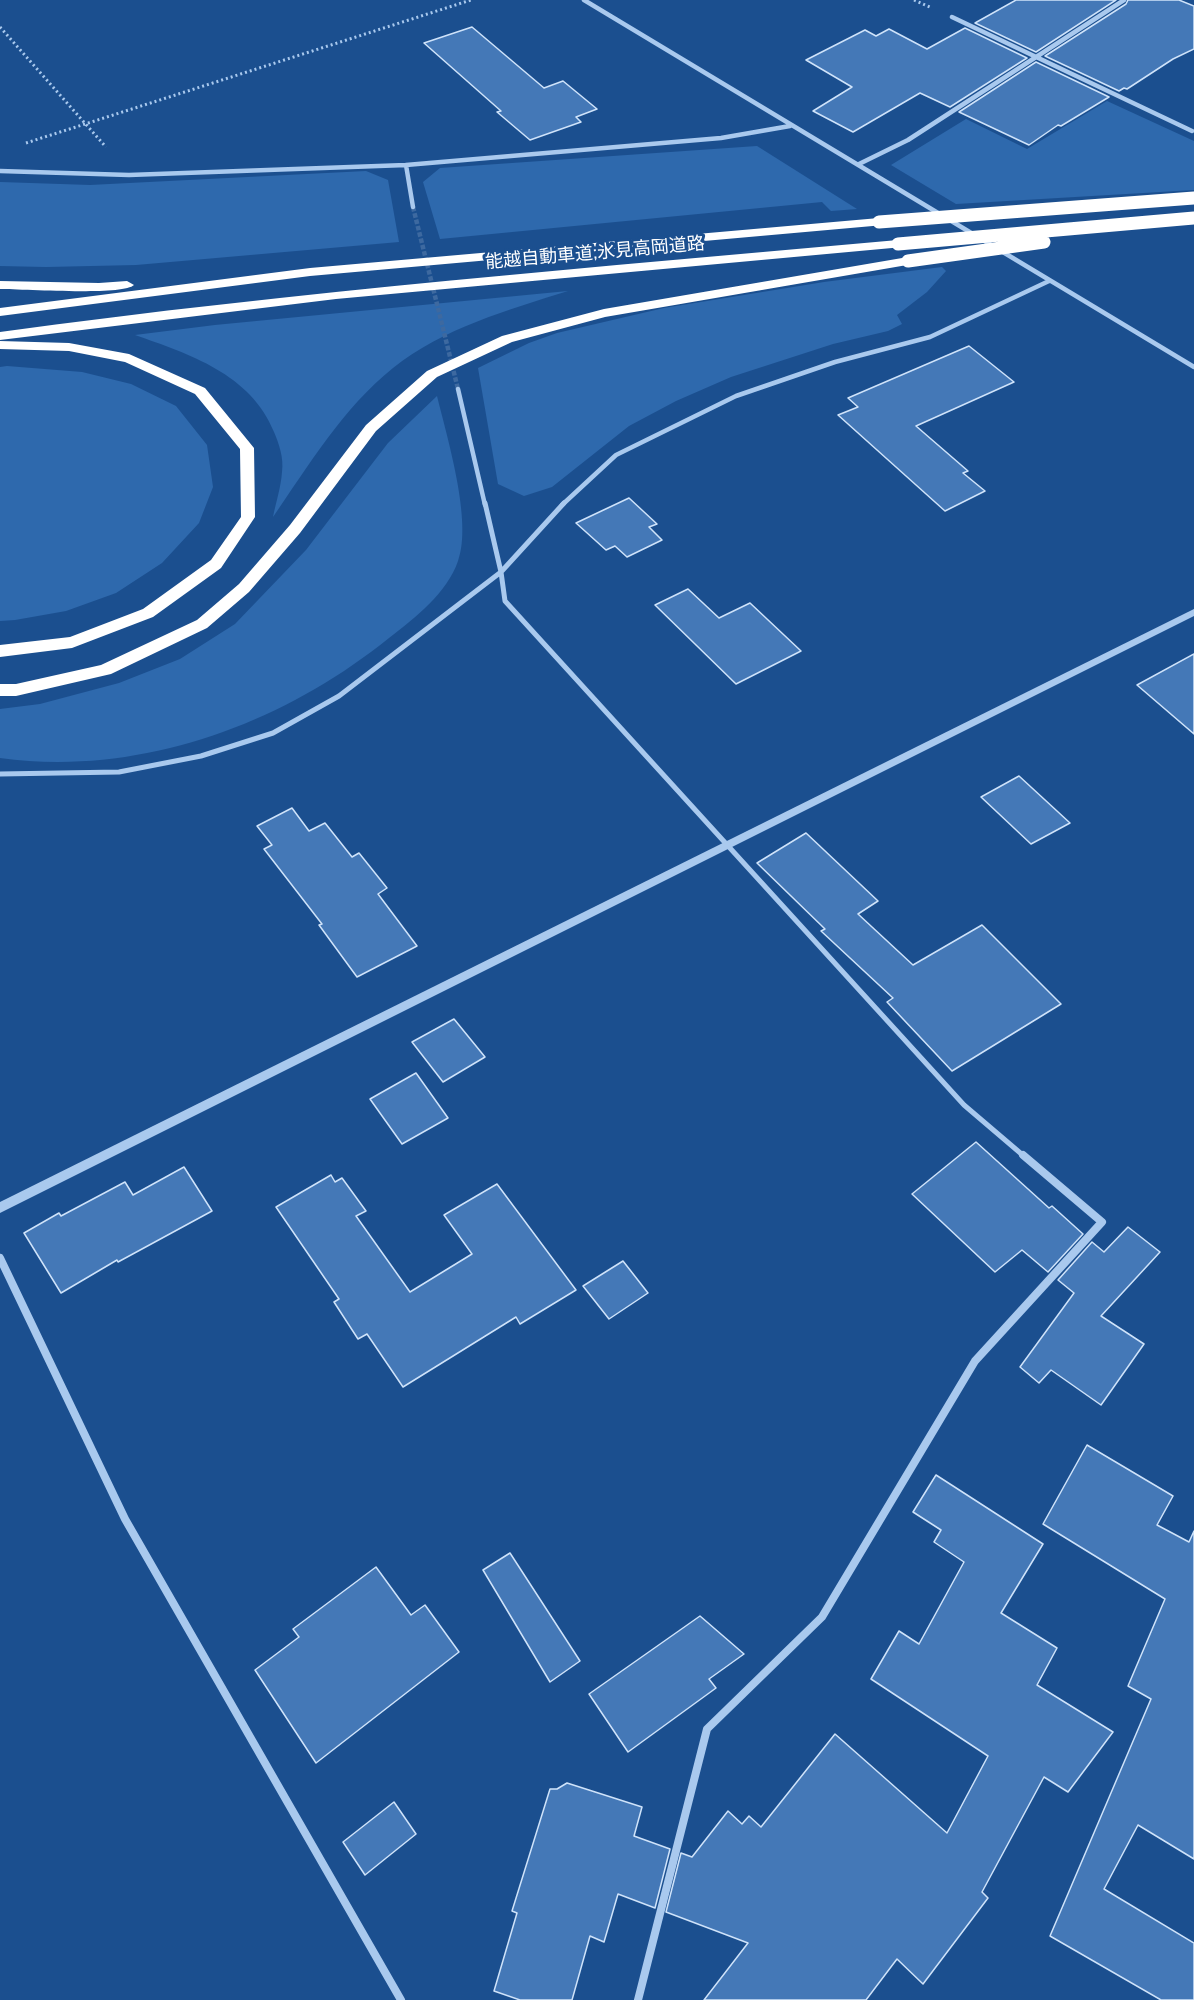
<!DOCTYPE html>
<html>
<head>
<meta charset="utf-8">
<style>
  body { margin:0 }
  canvas { display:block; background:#1b4f8f }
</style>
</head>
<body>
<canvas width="1194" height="2000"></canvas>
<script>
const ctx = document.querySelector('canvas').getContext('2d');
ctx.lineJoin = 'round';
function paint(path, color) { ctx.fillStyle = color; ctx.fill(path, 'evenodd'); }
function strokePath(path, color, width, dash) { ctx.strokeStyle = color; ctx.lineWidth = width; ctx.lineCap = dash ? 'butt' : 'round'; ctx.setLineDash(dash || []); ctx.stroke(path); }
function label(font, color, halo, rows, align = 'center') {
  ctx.font = font + ' Mulish,"Noto Sans JP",sans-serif'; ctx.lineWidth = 6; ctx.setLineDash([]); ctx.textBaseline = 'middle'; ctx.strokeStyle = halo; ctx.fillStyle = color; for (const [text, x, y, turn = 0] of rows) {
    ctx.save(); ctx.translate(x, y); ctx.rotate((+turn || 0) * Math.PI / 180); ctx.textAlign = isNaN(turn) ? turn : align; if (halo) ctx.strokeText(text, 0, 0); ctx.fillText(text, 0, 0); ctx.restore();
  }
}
paint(new Path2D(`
  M1107 101 1194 141V190L956 204 891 165 966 119 1027 149Z
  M757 146 857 209 831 211 822 202 440 239 423 182 440 168Z
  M366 171 388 180 399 242 136 265 46 267 0 266V182L90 185Z
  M942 267 946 271 927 292 897 315 902 324 888 331 833 344 731 377 676 401 629 426 552 487 524 496 498 484 478 368 529 343 557 333 664 308 824 282Z
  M568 291C508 310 443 328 393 368 343 408 309 465 273 517 276 502 281 487 282 472 284 458 279 444 274 432 251 374 189 354 135 335L215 325Z
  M7 366 82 372 131 384 176 406 207 445 213 487 199 523 162 563 116 593 66 611 15 620 0 621V367Z
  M437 396C447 437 473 522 458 561 447 593 415 618 389 638 281 725 139 777 0 758V709L40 704 119 683 180 659 235 624 306 550 388 443Z`), '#2e69ad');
const building = new Path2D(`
  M1016 0H1116L1036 52 975 23Z
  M1128 0H1179L1194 6V49L1173 59 1127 89 1124 88 1119 91 1045 56 1126 4Z
  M472 27 544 88 563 81 597 109 576 117 581 122 530 140 497 112 501 111 424 43Z
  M965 28 1027 58 950 107 920 93 853 132 813 111 852 87 806 60 865 30 876 36 889 29 927 49Z
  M1036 62 1109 97 1061 126 1058 125 1029 145 959 112Z
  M969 346 1014 382 916 426 968 471 963 473 985 491 945 511 838 415 858 407 848 398Z
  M629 498 657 524 649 527 662 540 627 557 615 546 606 550 576 523Z
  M688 589 719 618 750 603 801 651 736 684 655 605Z
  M1194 654V734L1137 685Z
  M1019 776 1070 823 1031 844 981 797Z
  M292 808 309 831 325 823 352 857 359 853 387 888 378 894 417 946 357 977 319 925 322 924 264 849 272 845 257 826Z
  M806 833 878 901 858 914 913 965 982 925 1061 1004 952 1071 887 1002 893 998 821 931 825 929 757 863Z
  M454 1019 485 1057 443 1082 412 1042Z
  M416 1073 448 1118 402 1144 370 1099Z
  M976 1142 1049 1208 1052 1206 1083 1234 1048 1272 1022 1250 995 1272 912 1194Z
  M184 1167 212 1211 118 1262 117 1260 61 1293 24 1233 59 1213 61 1216 125 1182 133 1195Z
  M331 1175 335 1182 342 1178 366 1211 356 1216 410 1292 472 1254 444 1215 497 1184 576 1290 520 1324 516 1317 403 1387 367 1334 358 1339 334 1302 339 1299 276 1207Z
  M1128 1227 1160 1252 1101 1316 1144 1344 1101 1405 1051 1370 1039 1383 1020 1367 1074 1293 1058 1280 1092 1242 1104 1252Z
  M623 1261 648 1293 609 1319 583 1286Z
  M1087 1445 1173 1496 1157 1525 1189 1542 1194 1531V1859L1138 1825 1104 1889 1194 1943V2000H1161L1050 1936 1151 1699 1128 1686 1165 1599 1043 1524Z
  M936 1475 1043 1544 1001 1613 1057 1648 1037 1685 1113 1732 1068 1792 1044 1777 982 1892 988 1898 923 1984 897 1959 866 2000H704L748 1943 666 1912 681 1853 692 1857 728 1811 742 1824 749 1816 761 1827 835 1734 947 1833 988 1756 871 1679 899 1631 919 1644 964 1562 934 1542 941 1530 913 1512Z
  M510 1553 580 1661 550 1682 483 1570Z
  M376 1567 411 1615 425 1605 459 1652 316 1763 255 1670 299 1637 293 1629Z
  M700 1616 744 1654 709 1679 716 1688 628 1752 589 1694Z
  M567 1783 642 1807 634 1836 670 1849 655 1908 618 1894 604 1942 590 1936 572 2000H520L494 1991 517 1913 512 1911 550 1789H557Z
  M394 1802 416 1834 365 1875 343 1842Z`);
paint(building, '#4478b7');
strokePath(building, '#cfe3fa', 1.5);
strokePath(new Path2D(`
  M413 207 458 389`), '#3d69a0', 4.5, [4.5, 2]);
strokePath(new Path2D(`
  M914 0 930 7
  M0 27 106 147
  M26 143 471 0`), '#a9c9ee', 3, [2, 3]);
strokePath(new Path2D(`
  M584 0 1194 367
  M952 17 1192 131
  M859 164 908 140 1124 0
  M406 165 413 207
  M0 171 129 175 406 165 721 138 790 126
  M458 389 485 505
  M562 505 616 455 736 396 835 362 930 337 1049 281`), '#a9c9ee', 4.5);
strokePath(new Path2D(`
  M485 503 501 572 505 601 964 1105 1025 1157
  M0 774 119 772 201 756 273 733 339 696 501 572 564 503`), '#a9c9ee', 5);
strokePath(new Path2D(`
  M0 1258 125 1519 401 2000
  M638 2000 707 1729 822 1617 975 1361 1102 1222 1023 1155`), '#a9c9ee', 8);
paint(new Path2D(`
  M1194 609V616L0 1213V1202Z`), '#a9c9ee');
paint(new Path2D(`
  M879 218 884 219 885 222 884 225 310 276 0 316V308L310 268Z
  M898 240 903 241 904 244 903 247 336 299 0 340V332C298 291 598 267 898 240Z
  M908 257 913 258 915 261 913 264 605 317 512 342 437 377 376 431 300 533 249 592 207 628 111 674 16 696H0V684H16L101 665 197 620 239 584 290 525 366 425 427 371 502 336 604 309Z
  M0 281 99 283 127 281 134 285C123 296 21 289 0 289Z
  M0 341 69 343 129 354 205 388 254 448 255 517 221 568 153 617 72 648 0 657V645L70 637 143 609 211 560 241 517 240 449 195 394 125 362 69 351 0 349Z`), '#fff');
strokePath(new Path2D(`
  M879 222 1194 198
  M898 244 1194 218
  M908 261 1044 242`), '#fff', 13);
label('18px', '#fff', '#1b4f8f', [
  ["能越自動車道;氷見高岡道路",595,253,-5]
]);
</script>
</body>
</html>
